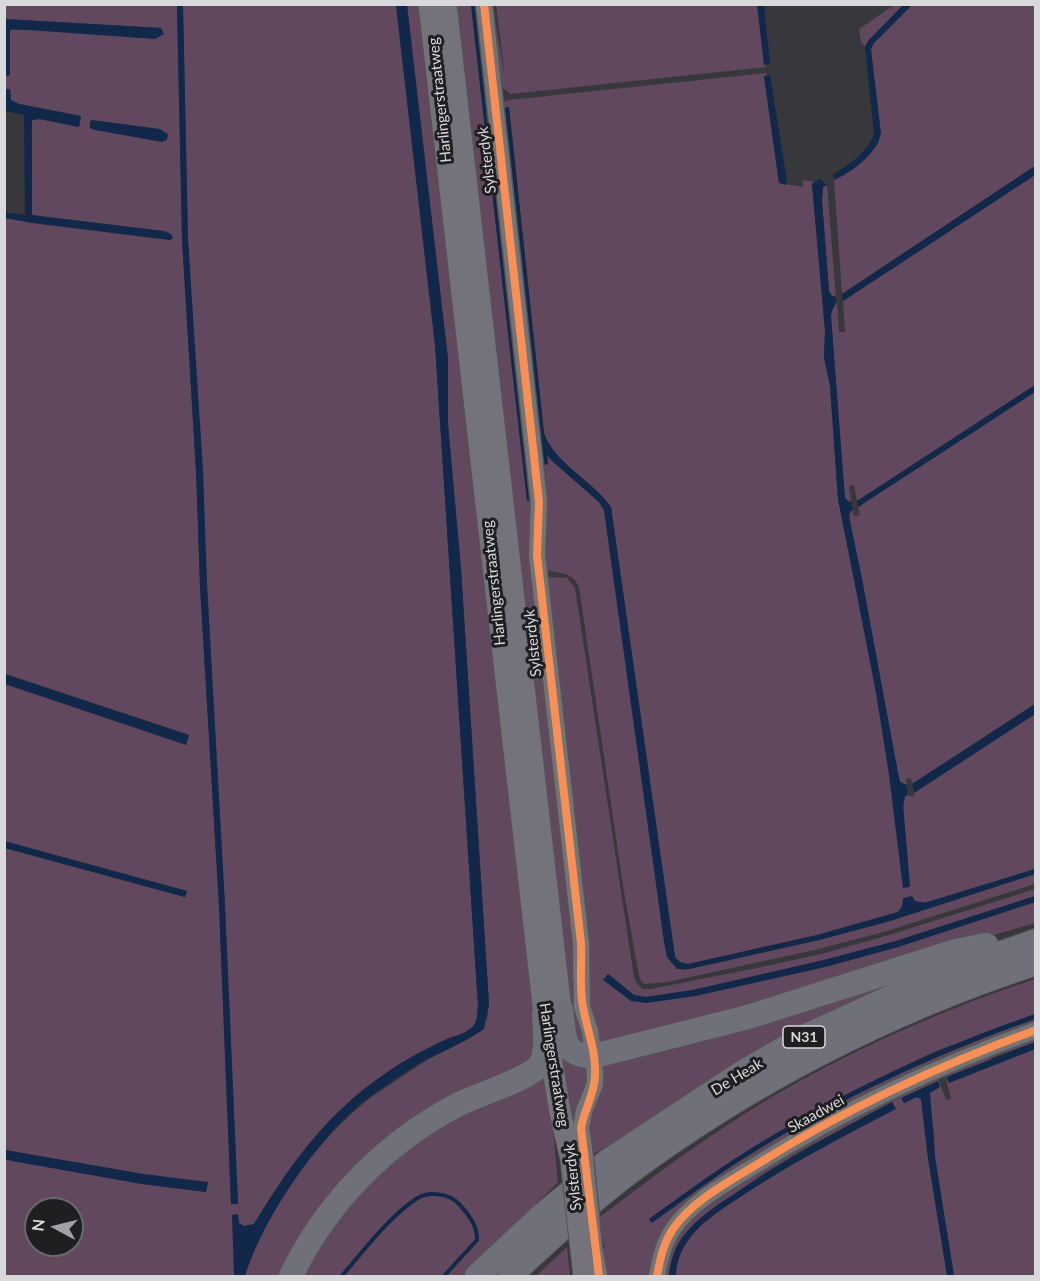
<!DOCTYPE html>
<html>
<head>
<meta charset="utf-8">
<style>
  body { margin:0 }
  #map { position:relative; width:1040px; height:1281px; overflow:hidden; background:#38373b; font-family:Lato,sans-serif }
  canvas { display:block }
  .frame { position:absolute; inset:0; border:6px solid #d9d9dc; pointer-events:none }
  .north { position:absolute; left:24px; top:1197px; width:60px; height:60px; box-sizing:border-box; background:#1f1e21; border:2px solid #69696c; border-radius:50%; rotate:277deg; font-size:16px; font-weight:700; line-height:24px; text-align:center; color:#d9d9dc }
  .north::after { content:''; display:block; margin:auto; width:21px; height:27px; background:#a1a0a4; clip-path:polygon(50% 0,100% 100%,50% 72%,0 100%) }
</style>
</head>
<body>
<div id="map">
<canvas width="1040" height="1281"></canvas>
<div class="frame"></div>
<div class="north">N</div>
</div>
<script>
const ctx = document.querySelector('canvas').getContext('2d');
ctx.lineJoin = 'round';
function paint(path, color) { ctx.fillStyle = color; ctx.fill(path, 'evenodd'); }
function strokePath(path, color, width, dash) { ctx.strokeStyle = color; ctx.lineWidth = width; ctx.lineCap = dash ? 'butt' : 'round'; ctx.setLineDash(dash || []); ctx.stroke(path); }
function label(font, color, halo, rows, align = 'center') {
  ctx.font = font + ' Lato,sans-serif'; ctx.lineWidth = 6; ctx.setLineDash([]); ctx.textBaseline = 'middle'; ctx.strokeStyle = halo; ctx.fillStyle = color; for (const [text, x, y, turn = 0] of rows) {
    ctx.save(); ctx.translate(x, y); ctx.rotate((+turn || 0) * Math.PI / 180); ctx.textAlign = isNaN(turn) ? turn : align; if (halo) ctx.strokeText(text, 0, 0); ctx.fillText(text, 0, 0); ctx.restore();
  }
}
paint(new Path2D(`
  M140 4 177 6 182 239 196 471 200 586 219 906 231 1204H238L225 906 188 239 183 5H396L435 345 478 1006C477 1012 478 1023 472 1028 466 1033 455 1036 447 1039 430 1047 414 1055 398 1065 330 1108 295 1157 254 1224L244 1226 239 1223 234 1276H5V1159L142 1184 206 1192 208 1183 143 1174 5 1150 4 848 185 897 187 891 4 841 5 684 186 744 189 735 5 674V218L33 223 170 240 32 215V120L40 119 79 127 81 116 19 104 11 100 10 89H5V76L10 75V30L161 28 5 19V5ZM36 1209H72V1245H36Z
  M912 4 1035 5V166L842 294 834 180C850 173 869 157 879 142L871 49 873 44Z
  M407 5H422L538 1042 532 1062 430 1118 286 1276H245C264 1212 320 1136 373 1096L487 1020 489 1004 461 569 448 424V359Z
  M453 5H471L527 501 531 500 475 5H481L588 1048 573 1036Z
  M492 5 505 77 496 5H757L766 67 511 94 498 85Z
  M894 5H904L868 41 865 47 861 42 859 29Z
  M766 73 767 76H764L779 183 803 187V180L814 182 812 184 825 331 824 357 830 386 838 499 863 621 910 887 903 810 905 796 908 794 909 796H914V793L1035 714V869L935 901C924 903 914 901 903 903L898 912 817 935 688 964 680 962 675 957 611 507C593 481 554 463 544 433L509 108 544 464H548L547 454 551 460 599 502 604 510 667 957 682 970 689 969 819 940 890 921 1035 874V884L887 931 819 949 668 982 645 984 641 981 639 976 624 892 579 587C572 571 560 574 545 570L501 103 509 100Z
  M1035 175V385L857 501 854 485 849 486 851 501 849 502 845 498 842 470 831 316 832 309 837 303 839 332H845L843 301Z
  M827 185 836 297 832 296 829 291 822 201 823 187Z
  M1035 392V704L912 784 911 778 906 779 907 785H903L900 782 898 773 849 514 853 510 854 516 860 515 858 507Z
  M546 577 567 578 575 588 634 977 637 984 643 989H651L752 969 821 954 889 935 1035 889V896L896 941 824 960 693 990 646 997 634 995 608 974 604 980 646 1003 695 996 825 967 898 947 1035 902V923L598 1049 587 1006Z
  M922 967 626 1136 588 1157 586 1119 598 1059Z
  M1035 979V1014L933 1052 855 1090 747 1151 649 1219 651 1222C684 1200 715 1176 749 1155 839 1099 935 1054 1035 1019V1024L688 1204 651 1276H605L600 1250 605 1247 596 1220C660 1171 727 1121 798 1082 874 1040 953 1006 1035 979Z
  M1035 1035V1042L991 1058 994 1065 1035 1049V1276H954L935 1157 934 1132 929 1099 930 1093 937 1081 904 1103 917 1097 921 1099 928 1158 947 1276H676C676 1264 680 1252 687 1242 700 1222 723 1208 743 1195 792 1163 843 1136 895 1109L892 1102 802 1150 760 1176 682 1237 675 1251 669 1276H665L670 1248 680 1230 699 1210 785 1152 937 1076 946 1100 951 1099 945 1075 946 1070Z
  M562 1055 586 1062C590 1084 580 1104 574 1124H571Z
  M544 1072 550 1098 558 1182 465 1276H296L337 1209 433 1123Z
  M567 1247 570 1276H536Z`), '#61485e');
paint(new Path2D(`
  M904 4 912 5 874 43 871 49 881 133C877 154 852 172 834 180L833 174C847 168 871 148 874 133L865 47 868 41Z
  M396 5H407L448 359V424L461 569 489 1004 484 1029C460 1046 432 1055 407 1071 390 1083 371 1095 355 1109 312 1147 262 1221 245 1276H234L232 1215 238 1214 239 1223 244 1226 254 1224C294 1158 332 1107 398 1065 414 1055 430 1047 447 1039 455 1036 466 1033 472 1027 478 1023 477 1012 478 1006L435 345Z
  M471 5H475L531 500 527 501Z
  M757 5H764L770 64 764 65Z
  M177 6H183L188 239 203 470 207 586 225 906 238 1204H231L219 906 200 586 196 471 182 239Z
  M4 19 161 28 164 34 155 39 14 29 10 30V75L5 76Z
  M770 75 787 181 786 185 779 183 764 76Z
  M5 89H10L11 100 19 104 81 116 79 127 40 119 32 120V215L164 231 171 234 173 238 170 240 33 223 5 218V212L25 215 24 115 5 111Z
  M509 107 544 433C554 463 593 481 611 507L675 957 680 962 688 964 817 935 898 912 902 908 903 898 912 896 915 901 924 903 1035 869V874L890 921 819 940 689 969H677L667 957 664 942 604 510 599 502 551 460 547 455 548 464 544 465 503 108Z
  M92 120 160 129 168 134 167 140 162 142 95 130 90 128V122Z
  M1035 166V175L843 301 842 294Z
  M820 179 827 185 823 187 822 201 829 291 832 296 836 297C837 304 832 308 831 316L845 498 849 502 851 501 853 510 850 511 849 518 861 573 898 773 900 782 907 785 908 794 905 797 903 804 910 887 903 888 889 775 876 692 838 499 830 386 824 357 825 331 812 184Z
  M1035 385V392L858 507 857 501Z
  M5 674 189 735 186 745 5 684Z
  M1035 704V714L914 793 912 784Z
  M4 841 187 891 185 897 5 848Z
  M1035 896V902L898 947 825 967 695 996 646 1003 631 1001 603 980 608 974 634 995 646 997 693 990 824 960 896 941Z
  M1035 1014V1019C935 1054 839 1099 749 1155 715 1176 684 1200 652 1223L649 1219C681 1196 713 1172 747 1151 838 1094 934 1049 1035 1014Z
  M1035 1042V1049L949 1083 946 1077Z
  M938 1081 940 1087 930 1093 935 1157 954 1276H947L928 1158 921 1099 917 1097 904 1103 901 1098Z
  M892 1102 896 1109C843 1136 792 1163 743 1195 724 1208 700 1222 687 1242 680 1252 676 1264 676 1276H669C670 1263 674 1249 682 1238 695 1219 716 1206 734 1194 785 1159 838 1131 892 1102Z
  M5 1150 143 1174 208 1182 206 1192 142 1184 12 1161 5 1159Z`), '#11284a');
strokePath(new Path2D(`
  M342 1276C362 1252 390 1216 416 1199 428 1191 449 1193 459 1204 468 1213 478 1227 477 1240L444 1276`), '#11284a', 4);
const minor = new Path2D(`
  M484 4 539 502 537 555 581 943 582 1007 590 1031 595 1072V1084L584 1111 581 1128 584 1148
  M594 1248 599 1276
  M657 1276C660 1260 663 1244 673 1229 692 1201 727 1183 756 1165 845 1109 937 1066 1036 1030`);
const major = new Path2D(`
  M429 4 544 1013 560 1112 571 1159
  M446 4 561 1010V1027
  M582 1258 584 1276`);
const highway = new Path2D(`
  M561 1010C565 1036 561 1057 594 1056L748 1017 956 951 986 945
  M291 1276C326 1203 385 1143 457 1105 476 1095 527 1080 539 1066 549 1053 544 1029 544 1013
  M477 1276 540 1217 608 1161 740 1074 806 1036 942 974 1036 941
  M510 1276C546 1242 583 1208 623 1177 746 1084 889 1011 1036 963`);
strokePath(minor, '#555457', 19);
strokePath(major, '#555457', 23);
strokePath(highway, '#555457', 26);
strokePath(minor, '#747376', 16);
strokePath(major, '#74737c', 21);
strokePath(highway, '#6f7079', 24);
const minorBridge = new Path2D(`
  M584 1148 594 1248`);
const majorBridge = new Path2D(`
  M571 1159 582 1258`);
strokePath(minorBridge, '#555457', 19, []);
strokePath(majorBridge, '#555457', 23, []);
strokePath(minorBridge, '#747376', 16);
strokePath(majorBridge, '#74737c', 21);
strokePath(new Path2D(`
  M484 4 539 502 537 555 581 943C582 964 579 987 583 1007 587 1030 596 1050 595 1075 595 1093 584 1110 581 1128L599 1276
  M657 1276C660 1260 663 1244 673 1229 692 1201 727 1183 756 1165 845 1109 937 1066 1036 1030`), '#f78f57', 8);
for (const [x, y, w] of [
  [804,1037,42]
]) { const box = new Path2D(); box.roundRect(x - w / 2, y - 11, w, 22, 4.5); ctx.fillStyle = '#1f1e21'; ctx.fill(box); strokePath(box, '#d9d9dc', 1.5); }
label('bold 14px', '#d9d9dc', null, [
  ["N31",804,1037]
]);
label('15px', '#d9d9dc', '#1f1e21', [
  ["Harlingerstraatweg",440,100,-96],
  ["Sylsterdyk",487,160,-97],
  ["Harlingerstraatweg",494,583,-96],
  ["Sylsterdyk",533,643,-96],
  ["Harlingerstraatweg",554,1065,81],
  ["De Heak",737,1077,-31],
  ["Skaadwei",816,1114,-29],
  ["Sylsterdyk",573,1177,-96]
]);
</script>
</body>
</html>
